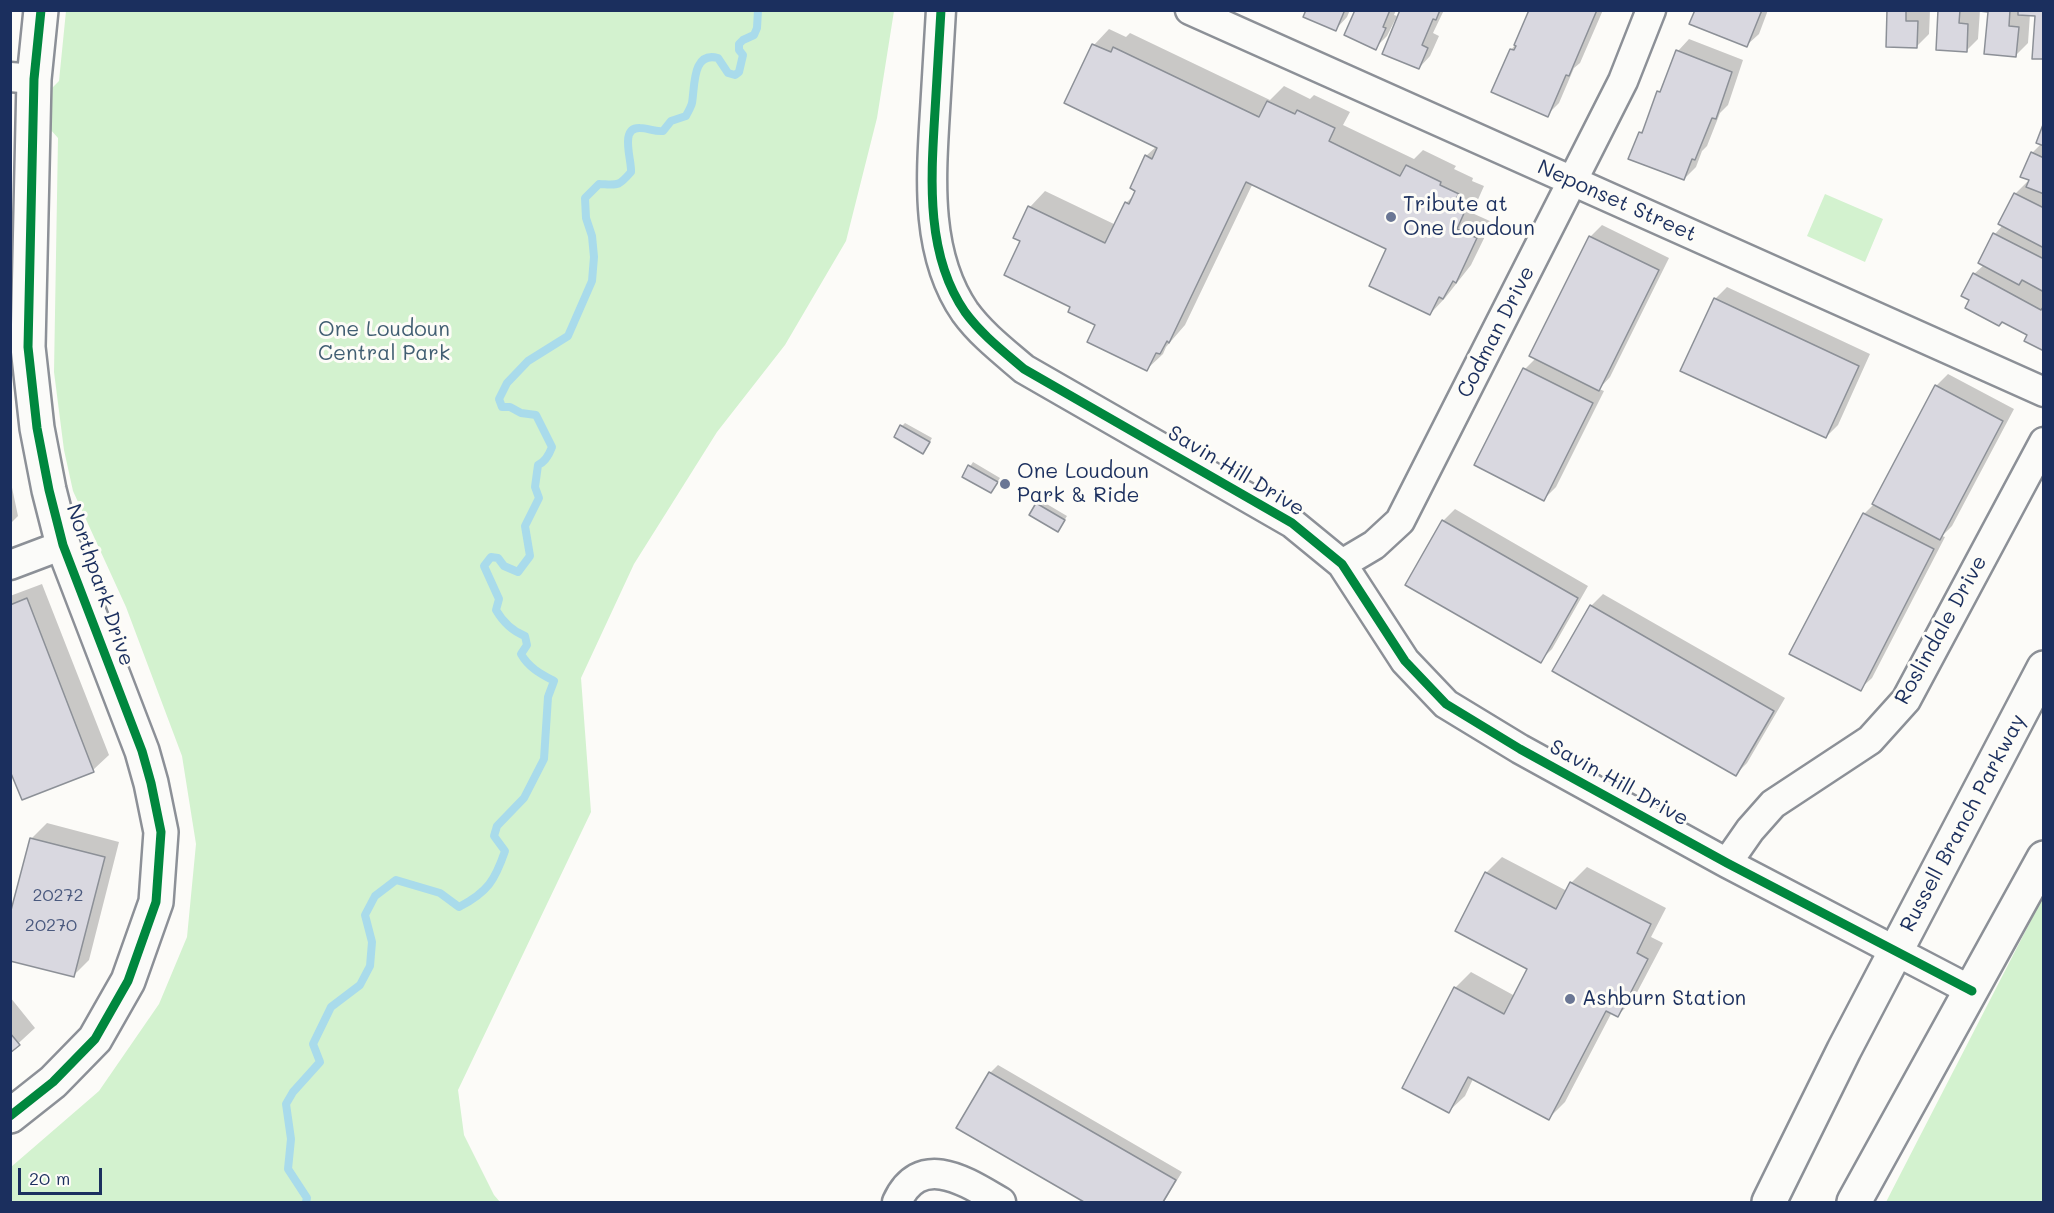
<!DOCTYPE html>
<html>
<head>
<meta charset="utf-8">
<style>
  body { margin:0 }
  #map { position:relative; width:2054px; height:1213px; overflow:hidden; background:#fcfbf8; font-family:Mali,sans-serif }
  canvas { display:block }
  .frame { position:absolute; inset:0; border:12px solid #1b2f5e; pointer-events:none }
  .scale { position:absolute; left:18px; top:1168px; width:84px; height:27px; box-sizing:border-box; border:3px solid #1b2f5e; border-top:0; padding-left:8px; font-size:18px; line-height:21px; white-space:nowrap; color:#1b2f5e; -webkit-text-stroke:4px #fdfcf7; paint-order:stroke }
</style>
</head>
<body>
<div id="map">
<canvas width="2054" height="1213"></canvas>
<div class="frame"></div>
<div class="scale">20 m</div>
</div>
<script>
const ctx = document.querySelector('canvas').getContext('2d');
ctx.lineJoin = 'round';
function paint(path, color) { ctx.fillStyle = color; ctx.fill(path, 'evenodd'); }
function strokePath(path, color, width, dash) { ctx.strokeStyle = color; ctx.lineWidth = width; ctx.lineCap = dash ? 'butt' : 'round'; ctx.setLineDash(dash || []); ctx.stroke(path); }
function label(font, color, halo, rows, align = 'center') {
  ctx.font = font + ' Mali,sans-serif'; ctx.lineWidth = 6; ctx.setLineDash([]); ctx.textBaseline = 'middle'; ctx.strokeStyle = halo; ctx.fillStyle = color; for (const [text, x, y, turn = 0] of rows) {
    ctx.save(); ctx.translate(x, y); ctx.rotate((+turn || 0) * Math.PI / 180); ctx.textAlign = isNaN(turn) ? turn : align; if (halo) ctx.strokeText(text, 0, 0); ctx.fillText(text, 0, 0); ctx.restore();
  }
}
paint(new Path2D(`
  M66 11H894L877 118 846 241 785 345 717 432 634 564 581 678 591 812 458 1090 464 1135 494 1195 500 1202H11V1167L99 1091 159 1004 187 937 196 844 182 756 126 607 73 491 64 450 54 372 58 138 50 129 52 88 59 81Z
  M1825 194 1883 219 1865 262 1807 236Z
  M2043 897V1202H1886Z`), '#d3f2cf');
paint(new Path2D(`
  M1308 10H1350L1347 17 1336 29Z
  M1357 10H1396L1394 15 1397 16 1387 36 1375 48Z
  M1402 10H1444L1433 33 1439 36 1430 56 1419 68Z
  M1531 10H1603L1580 63 1574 68 1559 103 1547 115 1511 50 1515 45Z
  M1696 10H1768L1759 34 1747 45Z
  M1889 10H1930L1929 34 1917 46Z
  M1940 10H1980L1978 39 1966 51Z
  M1990 10H2044L2037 15 2030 14 2028 43 2016 55Z
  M1109 29 1126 37 1130 33 1270 100 1284 86 1310 99 1314 95 1350 112 1343 125 1414 159 1423 150 1456 166 1454 169 1473 178 1472 181 1484 186 1472 213 1492 222 1471 265 1445 298 1430 314 1388 248 1253 183 1185 325 1166 347 1163 354 1147 369 1097 324 1072 307 1022 240 1030 207 1045 191 1116 225 1126 203 1136 193 1146 156 1157 146 1094 45Z
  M1689 39 1743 60 1728 105 1720 113 1707 146 1702 151 1696 167 1684 179 1640 133 1646 127 1678 51Z
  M2044 126V350L2029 334 1971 299 1974 274 1984 265 1995 234 2003 225 2015 194 2027 182 2029 183 2032 153 2042 143Z
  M1602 225 1669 258 1610 377 1599 389 1604 391 1556 487 1544 499 1525 369 1536 358 1531 355 1591 236Z
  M1727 287 1870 354 1838 425 1826 437 1715 299Z
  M1948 374 2014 409 1952 526 1942 536 1945 537 1872 678 1860 689 1864 514 1875 503 1936 386Z
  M905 423 932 438 926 449 902 426Z
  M973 462 1000 478 994 488 964 476Z
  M10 478 18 516 10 524Z
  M1040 500 1067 516 1061 526 1037 504Z
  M1455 509 1588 586 1552 649 1540 661 1443 521Z
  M42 584 109 755 93 770 10 767V596Z
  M1603 594 1785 698 1747 763 1736 774 1591 606Z
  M47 823 119 842 89 960 73 976 31 839Z
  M1502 857 1567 891 1571 883 1587 867 1666 908 1651 937 1663 943 1633 1000 1618 1015 1612 1012 1565 1102 1549 1118 1473 1079 1465 1096 1449 1111 1455 988 1471 972 1515 996 1529 968 1486 873Z
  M10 997 35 1028 10 1051Z
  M998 1065 1182 1172 1164 1202H1087L958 1127 990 1073Z`), '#0003');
strokePath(new Path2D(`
  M306 1202 307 1198 288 1169 291 1139 286 1104 293 1092 320 1062 313 1044 331 1007 360 985 370 966 372 942 365 915 375 896 396 880 440 893 459 907C488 892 495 880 505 851L494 836 497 826 524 798 544 759 548 697 554 681C541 674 529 668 521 654L527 645 525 636C512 631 503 622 496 610L499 599 484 566 491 557 498 558 504 566 518 572 530 556 525 526 539 498 535 487 538 465C545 462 549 455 552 447L536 415 521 413 510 407H502L499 399 507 383 528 361 568 336 592 281 594 257 592 236 586 218 585 198 599 184C618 185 618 187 631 172 632 160 619 127 640 128 648 128 655 132 663 131L671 121 686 116C688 112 691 107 692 103 695 86 692 51 718 58L728 73 735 75 739 72 743 55 739 50V44L743 40 754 35 757 28 758 10`), '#a9dbeb', 8);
const building = new Path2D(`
  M1306 10H1341L1344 12 1336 31 1303 17Z
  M1355 10H1390L1383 27 1386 28 1376 50 1344 35Z
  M1400 10H1440L1436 20 1433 19 1422 45 1428 48 1419 69 1382 54Z
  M1529 10H1597L1569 76 1566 75 1548 117 1491 92 1510 49 1514 50 1516 46 1514 45Z
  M1695 10H1762L1747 47 1689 24Z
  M1887 10H1906V21H1918L1917 48 1886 47Z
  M1938 10H1960L1959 23 1968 24 1967 52 1936 50Z
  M2010 10 2009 26 2019 27 2016 57 1984 54 1988 12 1971 10Z
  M2018 10H2044V59H2032L2035 16 2018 15Z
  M1092 44 1111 52 1113 47 1259 117 1267 101 1295 114 1297 110 1335 128 1329 141 1400 176 1406 165 1441 182 1440 185 1459 194 1457 197 1469 202 1457 229 1477 238 1456 283 1453 281 1443 299 1439 297 1430 315 1369 286 1386 249 1246 182 1169 343 1167 341 1160 354 1156 353 1147 371 1087 342 1095 325 1068 312 1070 307 1004 275 1020 241 1013 238 1028 206 1105 243 1125 202 1129 204 1135 191 1130 188 1145 155 1152 159 1157 148 1064 103Z
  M1676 50 1732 72 1716 119 1712 118 1695 160 1692 159 1684 180 1628 159 1639 132 1642 133 1657 91 1660 92Z
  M2044 122V146L2036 143Z
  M2031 152 2044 158V194L2026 187 2029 180 2020 177Z
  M2014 193 2044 208V248L1998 224Z
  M1993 233 2044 259V292L2022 280 2019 285 1978 263Z
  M1589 236 1659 270 1599 391 1529 356Z
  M1973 273 2041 310 2044 306V351L2024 341 2027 335 2002 322 1999 326 1965 308 1969 300 1961 296Z
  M1714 298 1859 366 1826 438 1680 371Z
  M1523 368 1593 403 1544 501 1474 465Z
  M1935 385 2003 421 1940 540 1872 504Z
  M900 425 930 442 923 454 894 437Z
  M968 465 998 482 991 493 962 477Z
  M1036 503 1065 520 1058 532 1029 515Z
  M1863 513 1934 549 1861 691 1789 654Z
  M1442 520 1578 598 1541 663 1405 585Z
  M27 598 94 772 22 800 10 771V605Z
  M1590 605 1774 711 1736 776 1552 671Z
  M30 838 105 857 74 977 10 961V914Z
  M1485 872 1556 909 1570 882 1651 924 1637 953 1648 959 1618 1017 1606 1011 1549 1120 1468 1077 1449 1113 1402 1088 1454 987 1504 1014 1527 969 1455 931Z
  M10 1033 20 1045 10 1053Z
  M989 1072 1176 1180 1163 1202H1084L956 1128Z`);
paint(building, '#d9d8e0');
strokePath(building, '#8c9097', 1.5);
const minor = new Path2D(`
  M941 10C939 44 937 78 935 111 931 178 925 254 965 312 981 334 1003 351 1024 369L1292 523 1342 564 1405 661 1446 704 1520 749 1727 863 1972 991
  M1190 10 2044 392
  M10 77 34 79
  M1342 564 1374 545 1400 521 1623 81 1651 10
  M10 565 63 545
  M1727 863 1750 830 1773 804 1870 740 1906 700 2044 442
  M897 1202C921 1150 968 1183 1001 1202`);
const tertiary = new Path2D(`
  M10 1116 53 1082 95 1039 128 981 156 902 161 832 151 783 142 751 63 545 49 490 37 428 28 347 34 79 41 10`);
const secondary = new Path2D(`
  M1769 1202 1844 1050 2044 668
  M1854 1202 2044 858`);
strokePath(minor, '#8c9097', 33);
strokePath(tertiary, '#8c9097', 38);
strokePath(secondary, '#8c9097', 38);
strokePath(minor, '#fbfbf9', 28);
strokePath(tertiary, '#fbfbf9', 33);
strokePath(secondary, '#fbfbf9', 33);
strokePath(new Path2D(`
  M941 10C939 44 937 78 935 111 931 178 925 254 965 312 981 334 1003 351 1024 369L1292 523 1342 564 1405 661 1446 704 1520 749 1727 863 1972 991
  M10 1116 53 1082 95 1039 128 981 156 902 161 832 151 783 142 751 63 545 49 490 37 428 28 347 34 79 41 10`), '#00873e', 9);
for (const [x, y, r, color] of [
  [1391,217,6,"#6a7694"],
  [1005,484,6,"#6a7694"],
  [1570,999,6,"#6a7694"]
]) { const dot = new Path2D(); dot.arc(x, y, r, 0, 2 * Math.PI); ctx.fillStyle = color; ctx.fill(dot); strokePath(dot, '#fdfcf7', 2); }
label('18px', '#4a597e', null, [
  ["20272",58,895],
  ["20270",51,925]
]);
label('21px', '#1b2f5e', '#fdfcf7', [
  ["Neponset Street",1617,201,24],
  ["Codman Drive",1496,332,-63],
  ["Savin Hill Drive",1236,471,31],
  ["Northpark Drive",100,585,71],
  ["Roslindale Drive",1941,630,-61],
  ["Savin Hill Drive",1619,783,29],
  ["Russell Branch Parkway",1963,823,-62]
]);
label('21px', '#1b2f5e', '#fdfcf7', [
  ["Tribute at",1403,205],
  ["One Loudoun",1403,229],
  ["One Loudoun",1017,472],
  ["Park & Ride",1017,496],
  ["Ashburn Station",1582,999]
], 'left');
label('21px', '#415e72', '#fdfcf7', [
  ["One Loudoun",384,330],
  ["Central Park",384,354]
]);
</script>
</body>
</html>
